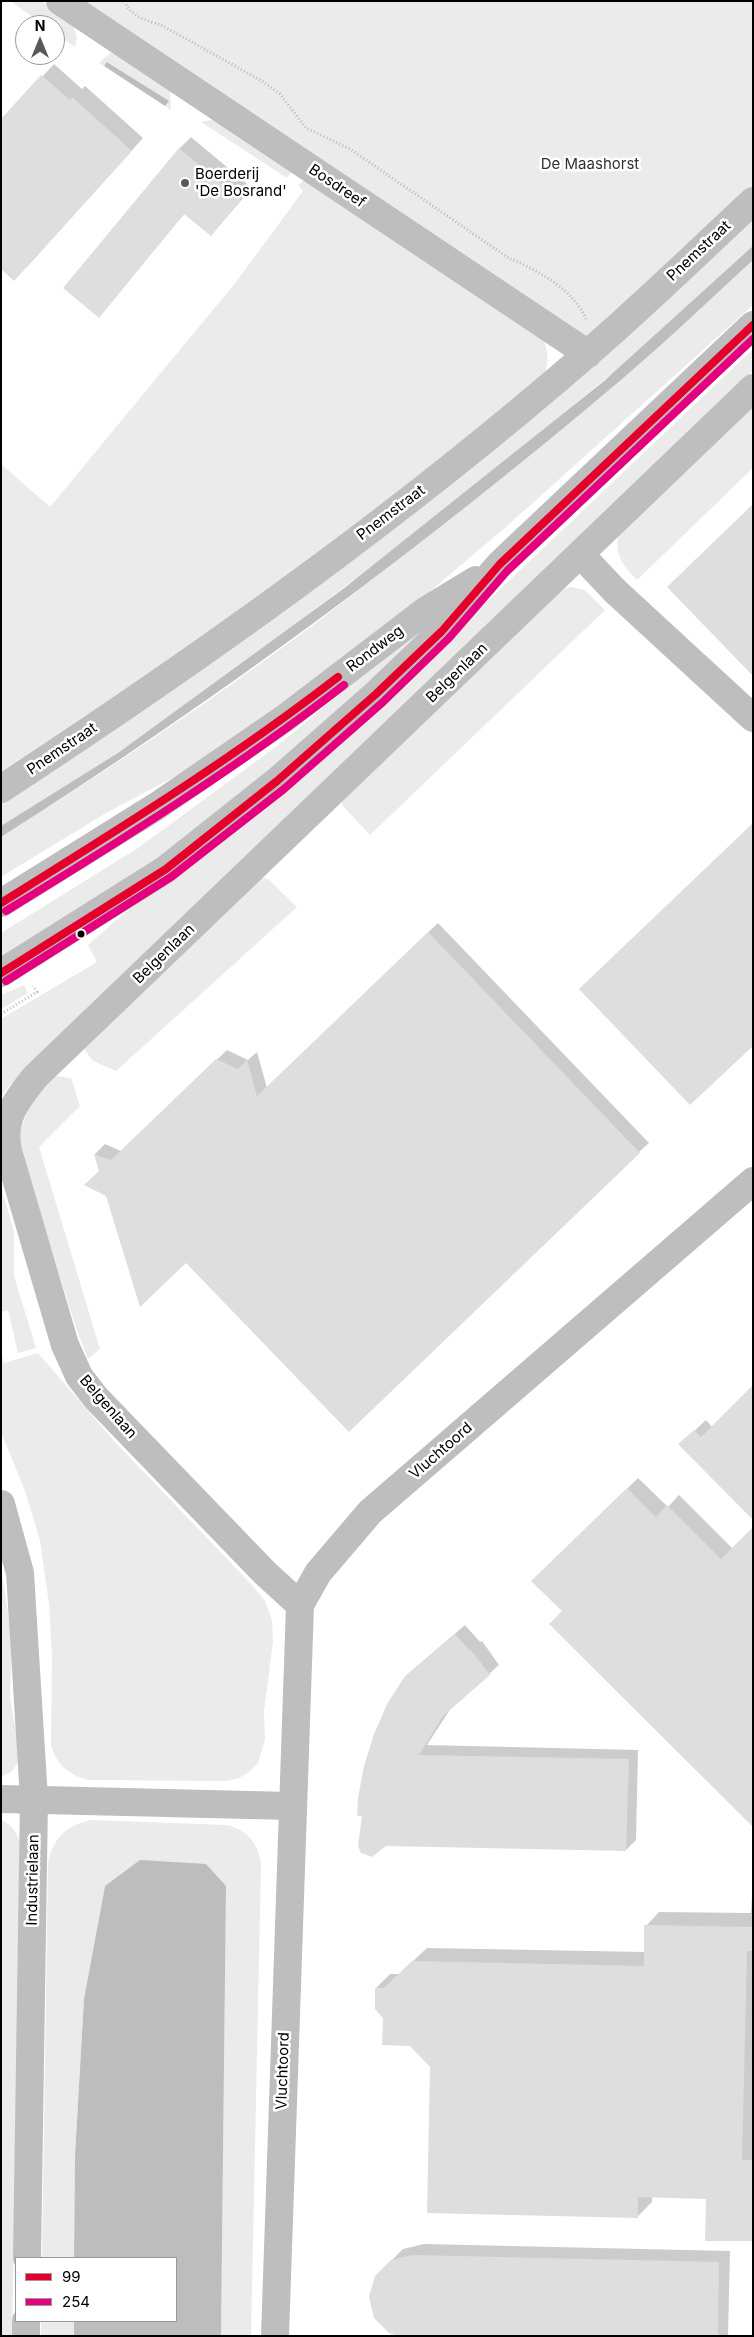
<!DOCTYPE html>
<html>
<head>
<meta charset="utf-8">
<style>
  body { margin:0 }
  #map { position:relative; width:754px; height:2337px; overflow:hidden; background:#fff; font-family:Inter,sans-serif }
  canvas { display:block }
  .frame { position:absolute; inset:0; border:2px solid #000; pointer-events:none }
  .legend { position:absolute; left:15px; top:2257px; width:162px; height:65px; box-sizing:border-box; background:#fff; border:1px solid #999; margin:0; padding:6px 9px; list-style:none; font-size:15px; color:#000 }
  .legend li { display:flex; align-items:center; gap:10px; height:25px }
  .legend b { width:25px; border:1px solid #999 }
  .north { position:absolute; left:15px; top:15px; width:50px; height:50px; box-sizing:border-box; background:#fff; border:1px solid #999; border-radius:50%; rotate:0deg; font-size:14px; font-weight:700; line-height:20px; text-align:center; color:#000 }
  .north::after { content:''; display:block; margin:auto; width:18px; height:22px; background:#595959; clip-path:polygon(50% 0,100% 100%,50% 72%,0 100%) }
</style>
</head>
<body>
<div id="map">
<canvas width="754" height="2337"></canvas>
<div class="frame"></div>
<ul class="legend">
<li><b style="height:6px;background:#e4002b"></b>99</li>
<li><b style="height:6px;background:#e5007d"></b>254</li>
</ul>
<div class="north">N</div>
</div>
<script>
const ctx = document.querySelector('canvas').getContext('2d');
ctx.lineJoin = 'round';
function paint(path, color) { ctx.fillStyle = color; ctx.fill(path, 'evenodd'); }
function strokePath(path, color, width, dash) { ctx.strokeStyle = color; ctx.lineWidth = width; ctx.lineCap = dash ? 'butt' : 'round'; ctx.setLineDash(dash || []); ctx.stroke(path); }
function label(font, color, halo, rows, align = 'center') {
  ctx.font = font + ' Inter,sans-serif'; ctx.lineWidth = 5; ctx.setLineDash([]); ctx.textBaseline = 'middle'; ctx.strokeStyle = halo; ctx.fillStyle = color; for (const [text, x, y, turn = 0] of rows) {
    ctx.save(); ctx.translate(x, y); ctx.rotate((+turn || 0) * Math.PI / 180); ctx.textAlign = isNaN(turn) ? turn : align; if (halo) ctx.strokeText(text, 0, 0); ctx.fillText(text, 0, 0); ctx.restore();
  }
}
paint(new Path2D(`
  M14 1H41L72 22 77 37 75 47 55 33V25H44L13 3Z
  M56 1H753V305L506 527 389 626 206 760 106 813 1 877V837C109 769 216 698 317 622 420 544 519 462 619 381L610 375 429 523 217 683 118 754 1 826V800L591 361Z
  M117 51 170 87 171 110 165 106 168 101 108 62 104 66 99 63 109 54Z
  M219 118 292 171 287 178 201 122Z
  M306 179 542 336C548 350 549 359 545 374L320 557 1 778V464L50 507 236 282 303 191 298 185Z
  M753 349V371L12 1083 1 1097V1019L97 962 88 945 154 887 357 725Z
  M753 404V468L637 580C623 565 612 553 620 532Z
  M571 587 585 590 605 610 370 835 342 805 343 798 560 590Z
  M457 596 384 676 147 871 1 960V933L138 848 277 746Z
  M264 878 268 879 297 907 116 1071 93 1061 84 1049 85 1044 258 880Z
  M24 985 28 993 1 1009V995Z
  M55 1076 71 1078 80 1106 39 1147 100 1349 88 1359 77 1331 25 1164 19 1135 30 1104Z
  M1 1187 14 1231V1276L36 1348 18 1353 8 1310 1 1312Z
  M1 1352 4 1363 38 1353 114 1441 252 1585 265 1601 272 1621 273 1642 264 1711 265 1740 258 1763 249 1772 239 1778 227 1781 89 1780C69 1775 58 1766 51 1746L52 1655 49 1604 40 1540 25 1491 1 1432Z
  M1 1568 12 1638 10 1698 18 1742V1762L12 1771 1 1777Z
  M1 1820C20 1828 21 1845 22 1862L12 2336H1Z
  M92 1820 227 1825C248 1831 257 1842 261 1863L251 2336H221L226 1886H105L84 1999 75 2155 74 2258H42L48 1864C53 1838 66 1825 92 1820Z
  M41 2321H74V2336H41Z`), '#ebebeb');
paint(new Path2D(`
  M107 62 169 101 165 106 104 66Z
  M753 246V260C709 300 667 341 622 379 426 545 219 699 1 837V826L118 753 343 589 604 381Z
  M140 1860 206 1864 226 1886 221 2336H74V2321H176V2258H74L75 2155 84 1999 105 1886Z`), '#bdbdbd');
paint(new Path2D(`
  M54 64 82 89 85 86 143 138 26 268 1 121Z
  M191 137 252 188 211 235 185 213 99 316 179 149Z
  M438 923 649 1143 639 1152 100 1171 95 1154 105 1144 121 1151 227 1050 248 1060 257 1052 267 1088Z
  M706 1420 712 1427 753 1518 691 1434Z
  M638 1478 668 1507 679 1495 733 1549 753 1825 563 1611 533 1581Z
  M465 1625 480 1642 482 1641 499 1665 451 1708 427 1745 638 1750 636 1840 626 1850 385 1845 375 1854H365L359 1846 416 1667Z
  M753 1876V2240L708 2198 652 2196V2202L638 2216 431 2066 384 2017 376 1988 390 1974H399L427 1948 645 1952 646 1926 659 1912 751 1913Z
  M424 2244 730 2251 728 2336H403L376 2276 403 2249Z`), '#0003');
paint(new Path2D(`
  M41 75 70 100 72 97 132 151 14 281 1 269V119Z
  M179 148 241 200 211 236 184 214 99 318 63 288Z
  M753 504V676L667 587Z
  M753 823V1046L690 1105 579 989Z
  M428 932 640 1153 349 1432 186 1263 140 1307 106 1196 84 1185 99 1171 94 1154 111 1160 216 1059 238 1069 247 1060 257 1096Z
  M753 1385V1520L678 1444 694 1430 701 1437Z
  M627 1488 656 1517 667 1505 721 1559 753 1527V1827L549 1624 562 1611 531 1581Z
  M455 1634 470 1651 471 1650 490 1675 443 1716 419 1755 629 1759 626 1851 386 1846 372 1857 361 1853 358 1846 362 1816H357L358 1798 364 1766 374 1734 387 1704 405 1676Z
  M644 1925 753 1927V1951H747L742 2160H753V2241H705L706 2199 638 2197V2218L427 2213 430 2067 410 2046 382 2045 383 2018 375 2009V1988H384L412 1961 644 1966Z
  M412 2255 719 2262 718 2336H398L389 2333 374 2318 369 2297 375 2276 391 2260Z`), '#dedede');
strokePath(new Path2D(`
  M125 1C128 15 149 22 161 25L262 81 280 94 306 128 350 149 507 257C536 270 573 288 586 319
  M1 1014 37 992 33 986`), '#b9b9b9', 3, [1, 2.5]);
strokePath(new Path2D(`
  M60 1 588 354
  M581 555 615 591 753 718
  M1 789C204 656 403 514 587 354 644 305 698 252 753 201
  M300 1605 265 1573 96 1398 79 1376 65 1345 8 1151C1 1119 17 1099 36 1076L753 388
  M1 1799 291 1806
  M275 2336 300 1605 318 1573 370 1512 753 1181`), '#bebebe', 28);
strokePath(new Path2D(`
  M1 903 157 806 285 718 425 611 476 580
  M1 973 166 869 277 781 376 694 442 631 500 564 753 325
  M1 1504 20 1573 34 1799 27 2258
  M26 2336V2321`), '#bebebe', 28);
strokePath(new Path2D(`
  M1 903C116 831 231 760 338 677
  M1 973 166 869 277 781 376 694 442 631 500 564 753 325`), '#e4002b', 8);
strokePath(new Path2D(`
  M6 911C122 840 237 768 344 685
  M6 981 171 877 284 789 383 702 449 638 507 571 753 339`), '#e5007d', 8);
for (const [x, y, r, color] of [
  [185,183,5,"#595959"],
  [81,934,4.5,"#000"]
]) { const dot = new Path2D(); dot.arc(x, y, r, 0, 2 * Math.PI); ctx.fillStyle = color; ctx.fill(dot); strokePath(dot, '#fff', 2); }
label('15px', '#313131', '#fff', [
  ["De Maashorst",590,164]
]);
label('15px', '#000', '#fff', [
  ["Boerderij",195,174],
  ["'De Bosrand'",195,191]
], 'left');
label('15px', '#000', '#fff', [
  ["Bosdreef",337,186,34],
  ["Pnemstraat",699,251,-43],
  ["Pnemstraat",391,513,-37],
  ["Rondweg",375,649,-37],
  ["Belgenlaan",457,673,-44],
  ["Pnemstraat",62,749,-34],
  ["Belgenlaan",164,954,-44],
  ["Belgenlaan",108,1407,49],
  ["Vluchtoord",441,1451,-41],
  ["Industrielaan",33,1880,-89],
  ["Vluchtoord",283,2071,-88]
]);
</script>
</body>
</html>
